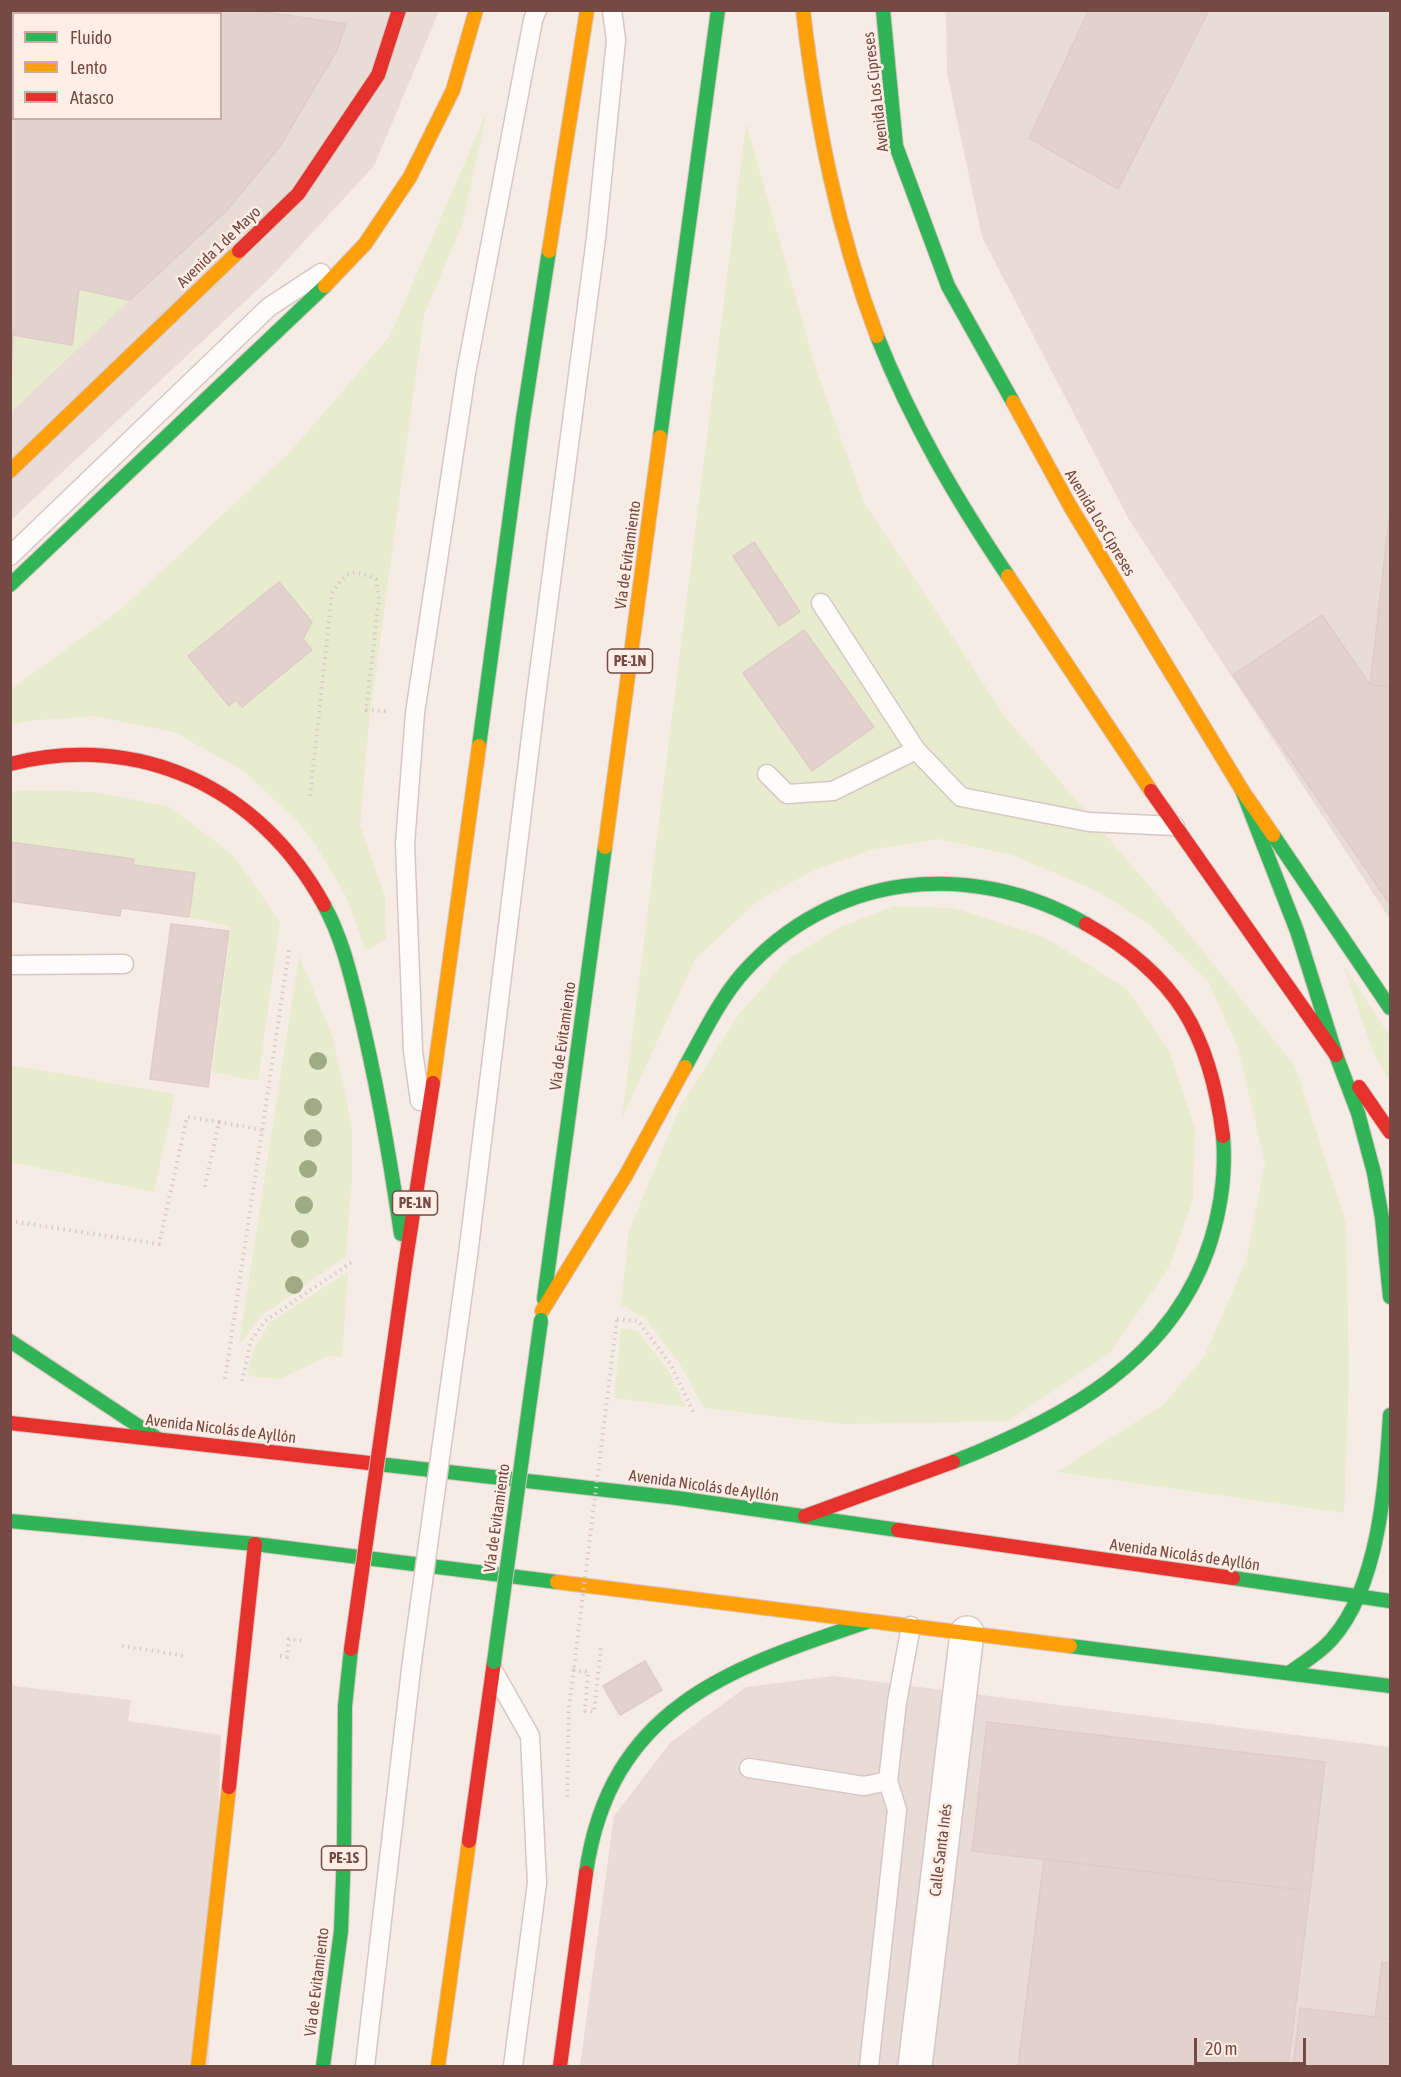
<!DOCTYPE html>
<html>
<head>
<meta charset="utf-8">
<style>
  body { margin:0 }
  #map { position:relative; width:1401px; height:2077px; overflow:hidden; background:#f6ebe5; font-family:"Asap Condensed",sans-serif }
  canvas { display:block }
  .frame { position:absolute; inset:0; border:12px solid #754944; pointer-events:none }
  .legend { position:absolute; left:12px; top:12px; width:210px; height:108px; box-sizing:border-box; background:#ffeee5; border:2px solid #c8aca5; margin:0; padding:8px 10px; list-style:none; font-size:18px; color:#754944 }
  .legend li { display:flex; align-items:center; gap:12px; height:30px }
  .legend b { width:30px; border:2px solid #c8aca5 }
  .scale { position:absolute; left:1194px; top:2038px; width:112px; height:27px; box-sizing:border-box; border:3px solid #754944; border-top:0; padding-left:8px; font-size:18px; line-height:21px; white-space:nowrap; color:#754944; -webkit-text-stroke:4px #ffeee5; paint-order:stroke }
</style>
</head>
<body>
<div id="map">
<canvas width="1401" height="2077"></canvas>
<div class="frame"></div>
<ul class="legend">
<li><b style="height:8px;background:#30b455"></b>Fluido</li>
<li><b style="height:8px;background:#ff9f0a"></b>Lento</li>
<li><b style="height:8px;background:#e5322d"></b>Atasco</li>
</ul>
<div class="scale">20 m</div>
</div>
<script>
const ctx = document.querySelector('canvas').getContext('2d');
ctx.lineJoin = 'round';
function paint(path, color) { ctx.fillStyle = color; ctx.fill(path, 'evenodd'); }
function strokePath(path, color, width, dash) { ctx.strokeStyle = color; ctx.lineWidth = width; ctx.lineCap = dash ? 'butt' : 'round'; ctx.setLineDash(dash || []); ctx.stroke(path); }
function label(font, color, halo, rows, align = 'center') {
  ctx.font = font + ' "Asap Condensed",sans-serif'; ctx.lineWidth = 5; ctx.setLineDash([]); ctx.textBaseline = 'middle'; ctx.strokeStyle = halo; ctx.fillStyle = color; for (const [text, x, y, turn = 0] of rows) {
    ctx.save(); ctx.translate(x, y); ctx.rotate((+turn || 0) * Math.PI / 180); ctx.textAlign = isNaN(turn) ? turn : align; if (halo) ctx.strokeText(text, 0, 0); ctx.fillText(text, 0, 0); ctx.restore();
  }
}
paint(new Path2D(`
  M11 11H439L374 166 269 279 11 520ZM14 14H220V118H14Z
  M946 11H1390V919L1128 518 982 237 947 73Z
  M833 1676 1390 1747V2066H580L614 1816 670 1743 746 1687Z
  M10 1679 14 1686 131 1700 128 1721 221 1735 209 2066H11Z`), '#e9dbd6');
paint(new Path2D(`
  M487 111 462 225 424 315 369 723 360 825 385 896 386 939 366 951 346 896 314 842 298 822 245 772 174 732 95 716 25 721 11 726V689L120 610 290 452 390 336Z
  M746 123 817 372 864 502 1006 718 1174 915 1295 1066 1346 1222 1349 1377 1344 1513 1057 1472 1164 1404 1204 1357 1246 1261 1265 1163 1238 1048 1208 981 1149 924 1093 889 1012 855 939 839 874 849 819 868 761 898 695 959 622 1118Z
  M80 290 129 301 11 412 14 336 73 346Z
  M21 790 95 792 170 807 234 856 280 922 258 1081 212 1072 231 927 189 917 195 874 133 865V859L11 842V794Z
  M895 906 954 908 1044 937 1127 989 1169 1050 1195 1128 1193 1200 1169 1267 1110 1353 1008 1421 843 1424 704 1408 681 1366 645 1318 621 1305 629 1231 680 1107 739 1014 788 959 840 927Z
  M299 956 332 1035 352 1126V1177L346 1256 261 1316 246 1337 239 1344Z
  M1343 964 1390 1037V1081L1374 1055Z
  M11 1065 175 1094 154 1192 11 1162Z
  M348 1272 342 1357 327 1356 280 1379 247 1376 255 1346 270 1322Z
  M621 1328 637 1330 668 1370 686 1407 614 1398Z`), '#e7ecce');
const building = new Path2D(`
  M10 10H252L346 24 337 50 280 146 227 210 130 300 79 289 72 345 13 335 10 376ZM14 14H220V118H14Z
  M1089 10H1209L1118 189 1029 138Z
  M1390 511V687L1370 685Z
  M754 542 800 612 779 626 733 556Z
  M279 582 312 622 303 639 312 650 242 707 236 700 229 706 188 656Z
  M1322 615 1370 685 1390 687V904L1233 675Z
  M804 630 874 727 812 771 743 673Z
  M10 842 134 859 133 865 195 873 189 917 121 908 120 916 10 901Z
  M171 924 229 931 208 1087 150 1079Z
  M645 1661 662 1690 620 1715 603 1686Z
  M987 1722 1325 1762 1310 1891 972 1851Z
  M1044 1859 1310 1891 1288 2066H1018Z
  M1382 1962 1390 1963V2019L1375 2017Z
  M1300 2008 1390 2019V2066H1293Z`);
paint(building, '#e2d1cc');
strokePath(building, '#dfccc7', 1.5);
const lane = new Path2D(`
  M10 556 269 307 321 273
  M821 603 916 750 961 797 1089 822 1175 826
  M767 774 787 794 833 791 916 750
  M10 965 124 964
  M420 1101 413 1051 405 844 415 713 466 373 533 20 537 10
  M468 1255 536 696 596 238 616 40 612 10
  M495 1674 530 1736 537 1883 513 2066
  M749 1768 864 1786 888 1781 897 1702 911 1626
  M365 2066 412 1661
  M869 2066 897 1810 888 1781`);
const street = new Path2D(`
  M915 2066 967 1633`);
const fast = new Path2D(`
  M883 10 896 146 948 286 1013 402
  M877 336C911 422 956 499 1008 576
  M660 437 718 10
  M10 585 325 286
  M479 746 523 419 549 251
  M1242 790 1297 931 1336 1055 1358 1113 1374 1173 1382 1218 1390 1297
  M1273 835 1390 1008
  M324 905C342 938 350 973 359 1009 377 1083 390 1158 401 1234
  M685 1067C703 1035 718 1002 742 974 832 872 970 858 1086 924
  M544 1299 605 847
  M10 1341 158 1439
  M953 1462C1063 1419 1174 1360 1211 1240 1221 1207 1226 1171 1223 1136
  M378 1464 677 1498 898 1530
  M10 1521 255 1544 557 1582
  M1233 1578 1390 1601
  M1070 1646 1390 1686
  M1289 1673C1304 1662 1320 1653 1332 1639 1379 1586 1386 1483 1390 1415
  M586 1873C610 1706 730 1668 870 1621
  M323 2066 341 1931 344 1851 345 1706 351 1649`);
const slow = new Path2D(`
  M803 10C816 122 837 230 877 336
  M549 251 587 10
  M325 286 365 244 410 177 453 90 476 10
  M1013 402 1070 506 1242 790 1273 835
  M10 471 239 251
  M1008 576 1151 791
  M605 847 660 437
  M433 1083 479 746
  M542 1311 626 1175 685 1067
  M557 1582 1070 1646
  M198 2066 229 1787
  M438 2066 469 1841`);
const jam = new Path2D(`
  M239 251 298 194 378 75 399 10
  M10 764C140 731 260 788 324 905
  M1151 791 1336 1055
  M1086 924C1177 975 1210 1034 1223 1136
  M1359 1087 1390 1132
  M405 1266 433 1083
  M10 1423 378 1464
  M805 1516 953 1462
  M898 1530 1233 1578
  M229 1787 255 1544
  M469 1841 494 1662
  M560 2066 586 1873`);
strokePath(lane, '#d7c7c3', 21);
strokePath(street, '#d7c7c3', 36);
strokePath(fast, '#d7c6c1', 16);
strokePath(slow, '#d7c6c1', 16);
strokePath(jam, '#d7c6c1', 16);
strokePath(new Path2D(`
  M310 796 332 593C347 571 350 568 376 579L379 600 366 710 386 711
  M219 1122 263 1130
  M10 1221 159 1244 187 1117 219 1122 204 1191
  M617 1319 638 1321 671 1365 693 1412
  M225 1379 289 950
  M242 1381 251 1341 265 1321 352 1262
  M122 1646 186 1656
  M280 1656 287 1657 289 1639 304 1641
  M573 1670 588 1672 585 1711 594 1712 601 1646
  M567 1797 569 1708 574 1667`), '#d7cac8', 4, [1.5, 4.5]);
strokePath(lane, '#fefcfb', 18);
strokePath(street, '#fefcfb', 33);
strokePath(fast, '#30b455', 14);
strokePath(slow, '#ff9f0a', 14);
strokePath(jam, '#e5322d', 14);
const laneBridge = new Path2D(`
  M412 1661 468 1255`);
const fastBridge = new Path2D(`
  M494 1662 541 1320`);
const jamBridge = new Path2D(`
  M351 1649 405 1266`);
strokePath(laneBridge, '#d7c7c3', 21, []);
strokePath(fastBridge, '#d5c6c2', 16, []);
strokePath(jamBridge, '#d5c6c2', 16, []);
strokePath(new Path2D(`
  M574 1667 617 1319`), '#d7cac8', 4, [1.5, 4.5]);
strokePath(laneBridge, '#fefcfb', 18);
strokePath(fastBridge, '#30b455', 14);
strokePath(jamBridge, '#e5322d', 14);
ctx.fillStyle = '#a0ab86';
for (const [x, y] of [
  [318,1061],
  [313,1107],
  [313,1138],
  [308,1169],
  [304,1205],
  [300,1239],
  [294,1285]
]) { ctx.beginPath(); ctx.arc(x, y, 9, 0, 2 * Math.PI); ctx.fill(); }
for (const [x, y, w] of [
  [630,661,45],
  [415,1203,45],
  [344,1858,45]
]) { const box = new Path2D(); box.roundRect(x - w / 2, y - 12, w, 24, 4.5); ctx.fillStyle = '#ffeee5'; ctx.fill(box); strokePath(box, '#754944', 1.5); }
label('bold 15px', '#754944', null, [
  ["PE-1N",630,661],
  ["PE-1N",415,1203],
  ["PE-1S",344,1858]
]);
label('16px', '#754944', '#ffeee5', [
  ["Avenida Los Cipreses",876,92,-97],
  ["Avenida 1 de Mayo",219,247,-44],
  ["Avenida Los Cipreses",1100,523,59],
  ["Vía de Evitamiento",628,555,-82],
  ["Vía de Evitamiento",563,1036,-82],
  ["Avenida Nicolás de Ayllón",221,1429,7],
  ["Avenida Nicolás de Ayllón",704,1486,8],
  ["Vía de Evitamiento",497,1518,-82],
  ["Avenida Nicolás de Ayllón",1185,1555,8],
  ["Calle Santa Inés",941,1850,-83],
  ["Vía de Evitamiento",317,1982,-83]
]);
</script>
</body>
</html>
